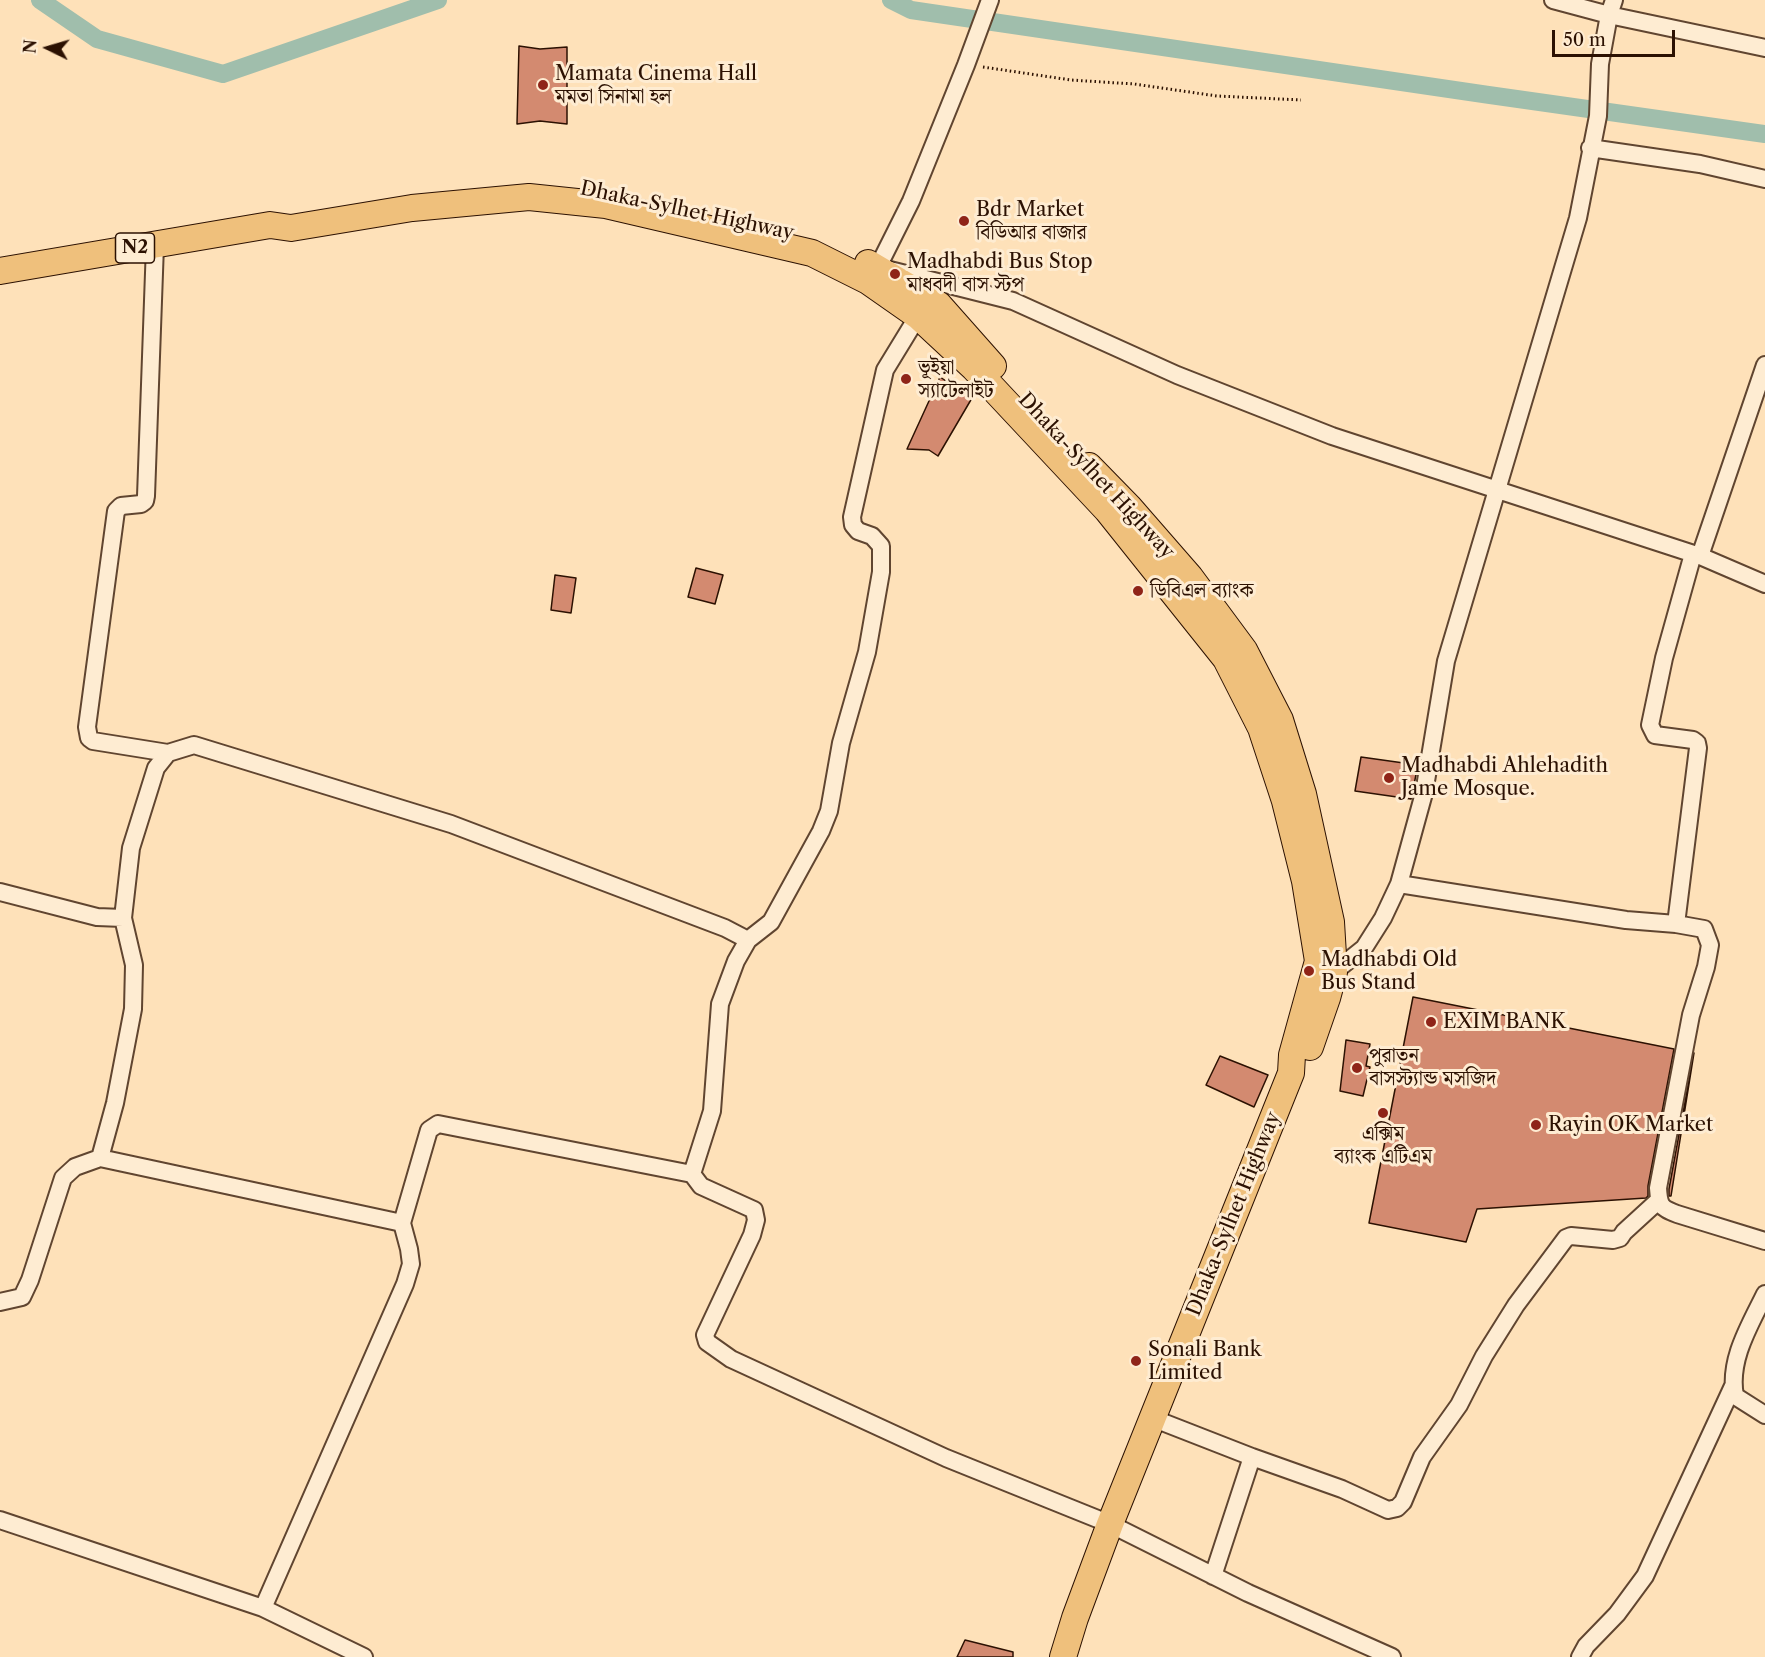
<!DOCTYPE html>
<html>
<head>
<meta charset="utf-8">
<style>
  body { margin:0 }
  #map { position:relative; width:1765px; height:1657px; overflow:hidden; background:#fee1b9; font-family:"Libre Caslon Text",serif }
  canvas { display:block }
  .north { position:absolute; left:18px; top:18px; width:60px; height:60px; -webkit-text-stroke:4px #feecd2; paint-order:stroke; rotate:275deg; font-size:16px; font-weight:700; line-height:24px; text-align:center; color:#2c1102 }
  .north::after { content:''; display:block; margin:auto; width:21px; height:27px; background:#2c1102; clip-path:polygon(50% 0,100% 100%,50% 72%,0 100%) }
  .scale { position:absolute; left:1552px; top:30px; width:123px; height:27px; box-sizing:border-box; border:3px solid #2c1102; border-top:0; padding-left:8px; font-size:18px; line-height:21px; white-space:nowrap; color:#2c1102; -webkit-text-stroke:4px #feecd2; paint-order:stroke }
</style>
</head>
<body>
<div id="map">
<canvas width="1765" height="1657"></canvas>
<div class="north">N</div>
<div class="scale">50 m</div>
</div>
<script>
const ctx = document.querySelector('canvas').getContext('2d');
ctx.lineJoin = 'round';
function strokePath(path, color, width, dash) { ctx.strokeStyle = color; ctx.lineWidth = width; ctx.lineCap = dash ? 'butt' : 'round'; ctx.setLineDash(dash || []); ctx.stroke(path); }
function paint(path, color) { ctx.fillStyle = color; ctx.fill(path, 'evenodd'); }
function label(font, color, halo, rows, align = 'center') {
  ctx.font = font + ' "Libre Caslon Text","Noto Serif Bengali",serif'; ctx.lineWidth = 6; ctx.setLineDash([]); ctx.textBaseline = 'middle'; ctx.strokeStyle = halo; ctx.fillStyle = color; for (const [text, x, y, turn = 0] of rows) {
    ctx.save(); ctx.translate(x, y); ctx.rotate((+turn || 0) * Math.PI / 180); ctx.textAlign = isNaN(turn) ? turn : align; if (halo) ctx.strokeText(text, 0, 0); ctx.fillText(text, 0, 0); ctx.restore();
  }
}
strokePath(new Path2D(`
  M40 0 97 39 223 74 438 0
  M891 0 911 10C1196 51 1480 95 1765 134`), '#a0beac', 18);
const building = new Path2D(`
  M519 46 540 49 567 47V124L540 121 517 124Z
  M940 377 955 387 965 391 972 398 938 456 929 450 907 449Z
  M696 568 723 575 715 604 688 597Z
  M555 575 576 578 571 613 551 610Z
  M1361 757 1418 765 1411 799 1355 791Z
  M1413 997 1674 1049 1648 1186V1196L1646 1198 1477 1209 1466 1242 1369 1223Z
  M1346 1040 1370 1044 1366 1066 1370 1067 1363 1096 1340 1091Z
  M1694 1053 1671 1196H1669V1189Z
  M1220 1056 1268 1075 1254 1107 1206 1085Z
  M965 1640 1013 1652V1657H957Z`);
paint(building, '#d38a70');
strokePath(building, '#2c1102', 1.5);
const minor = new Path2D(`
  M990 0 966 65 911 201 878 267 1013 301 1177 375 1332 436 1700 556 1765 584
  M1553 0 1609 15 1765 48
  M1590 148 1700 164 1765 179
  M155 245 146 496 145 501 141 504 121 506 116 511 87 727 89 738 93 741 168 753
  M1700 556 1765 365
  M1399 884 1626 920 1676 924 1704 929 1710 945 1706 967 1691 1015 1658 1188C1659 1206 1661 1208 1677 1214L1765 1241
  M0 892 97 917 123 918
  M1676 924 1698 748 1697 743 1693 740 1655 735 1650 725 1664 658 1693 554
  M1334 972 1364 948 1383 918 1399 884 1424 793 1446 661 1578 218 1598 116 1600 64 1609 15 1614 0
  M100 1158 402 1223
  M692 1174 712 1111 720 1004 736 961 748 940
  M1765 1294C1750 1325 1728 1360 1735 1396L1765 1415
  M0 1302 22 1297 30 1280 63 1178 75 1167 100 1158 115 1103 133 1009 134 965 123 918 131 848 156 768 168 753 194 745 451 824 725 928 748 940 771 922 821 831 829 811 841 743 867 652 881 572V546L872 536 858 531 853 525 852 517 885 370 918 316
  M1152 1418 1252 1457 1342 1489 1388 1510 1397 1508 1403 1502 1422 1457 1459 1405 1484 1356 1516 1305 1566 1238 1571 1236 1613 1240 1620 1238 1624 1232 1659 1200
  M0 1520 263 1608 364 1657
  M1213 1576 1252 1457
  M263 1608 405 1284 411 1264 409 1249 402 1223 429 1130 438 1124 692 1174 701 1186 754 1210 756 1220 752 1235 705 1335 707 1342 731 1359 946 1458 1110 1524 1248 1593 1392 1657
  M1580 1657 1586 1646 1617 1614 1645 1576 1733 1386`);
const highway = new Path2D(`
  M868 263 939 305 993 366
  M0 271 270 225 291 228 412 208 529 197 606 205 812 253 868 281 918 316 974 368 1107 510 1226 659 1261 728 1285 801 1305 881 1318 961 1292 1055 1291 1073 1110 1524 1075 1618 1063 1657
  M1089 466 1129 507 1190 577 1244 650 1280 720 1303 794 1331 922 1334 972 1327 998 1310 1047`);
strokePath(minor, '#604530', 20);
strokePath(highway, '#2c1102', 28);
strokePath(new Path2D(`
  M983 67 1071 80 1134 84 1217 96 1301 100`), '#2c1102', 3, [1.5, 3]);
strokePath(minor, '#feecd2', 16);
strokePath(highway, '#efc07c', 26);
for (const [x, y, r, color] of [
  [543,85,6,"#8f2418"],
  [964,221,6,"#8f2418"],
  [895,274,6,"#8f2418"],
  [906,379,6,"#8f2418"],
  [1138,591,6,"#8f2418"],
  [1389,778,6,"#8f2418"],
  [1309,971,6,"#8f2418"],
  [1431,1022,6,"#8f2418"],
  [1357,1068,6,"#8f2418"],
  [1383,1113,6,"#8f2418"],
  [1536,1125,6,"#8f2418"],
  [1136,1361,6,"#8f2418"]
]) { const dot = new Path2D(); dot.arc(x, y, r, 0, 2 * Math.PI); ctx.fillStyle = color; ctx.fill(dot); strokePath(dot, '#feecd2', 2); }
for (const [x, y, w] of [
  [135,248,39]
]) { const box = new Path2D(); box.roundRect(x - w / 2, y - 15, w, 30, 4.5); ctx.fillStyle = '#feecd2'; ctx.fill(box); strokePath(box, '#2c1102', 1.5); }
label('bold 18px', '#2c1102', null, [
  ["N2",135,248]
]);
label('20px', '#2c1102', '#feecd2', [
  ["Mamata Cinema Hall",555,74],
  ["মমতা সিনামা হল",555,97],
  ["Bdr Market",976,210],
  ["বিডিআর বাজার",976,233],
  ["Madhabdi Bus Stop",907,262],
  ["মাধবদী বাস স্টপ",907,285],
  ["ভূইয়া",918,368],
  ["স্যাটেলাইট",918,391],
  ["ডিবিএল ব্যাংক",1150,591],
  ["Madhabdi Ahlehadith",1401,766],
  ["Jame Mosque.",1401,789],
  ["Madhabdi Old",1321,960],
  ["Bus Stand",1321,983],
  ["EXIM BANK",1443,1022],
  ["পুরাতন",1369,1056],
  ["বাসস্ট্যান্ড মসজিদ",1369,1079],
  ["Rayin OK Market",1548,1125],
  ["এক্সিম",1383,1134,"center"],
  ["ব্যাংক এটিএম",1383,1157,"center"],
  ["Sonali Bank",1148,1350],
  ["Limited",1148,1373]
], 'left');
label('20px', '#2c1102', '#feecd2', [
  ["Dhaka-Sylhet Highway",687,211,12],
  ["Dhaka-Sylhet Highway",1096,476,47],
  ["Dhaka-Sylhet Highway",1234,1214,-68]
]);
</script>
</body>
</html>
